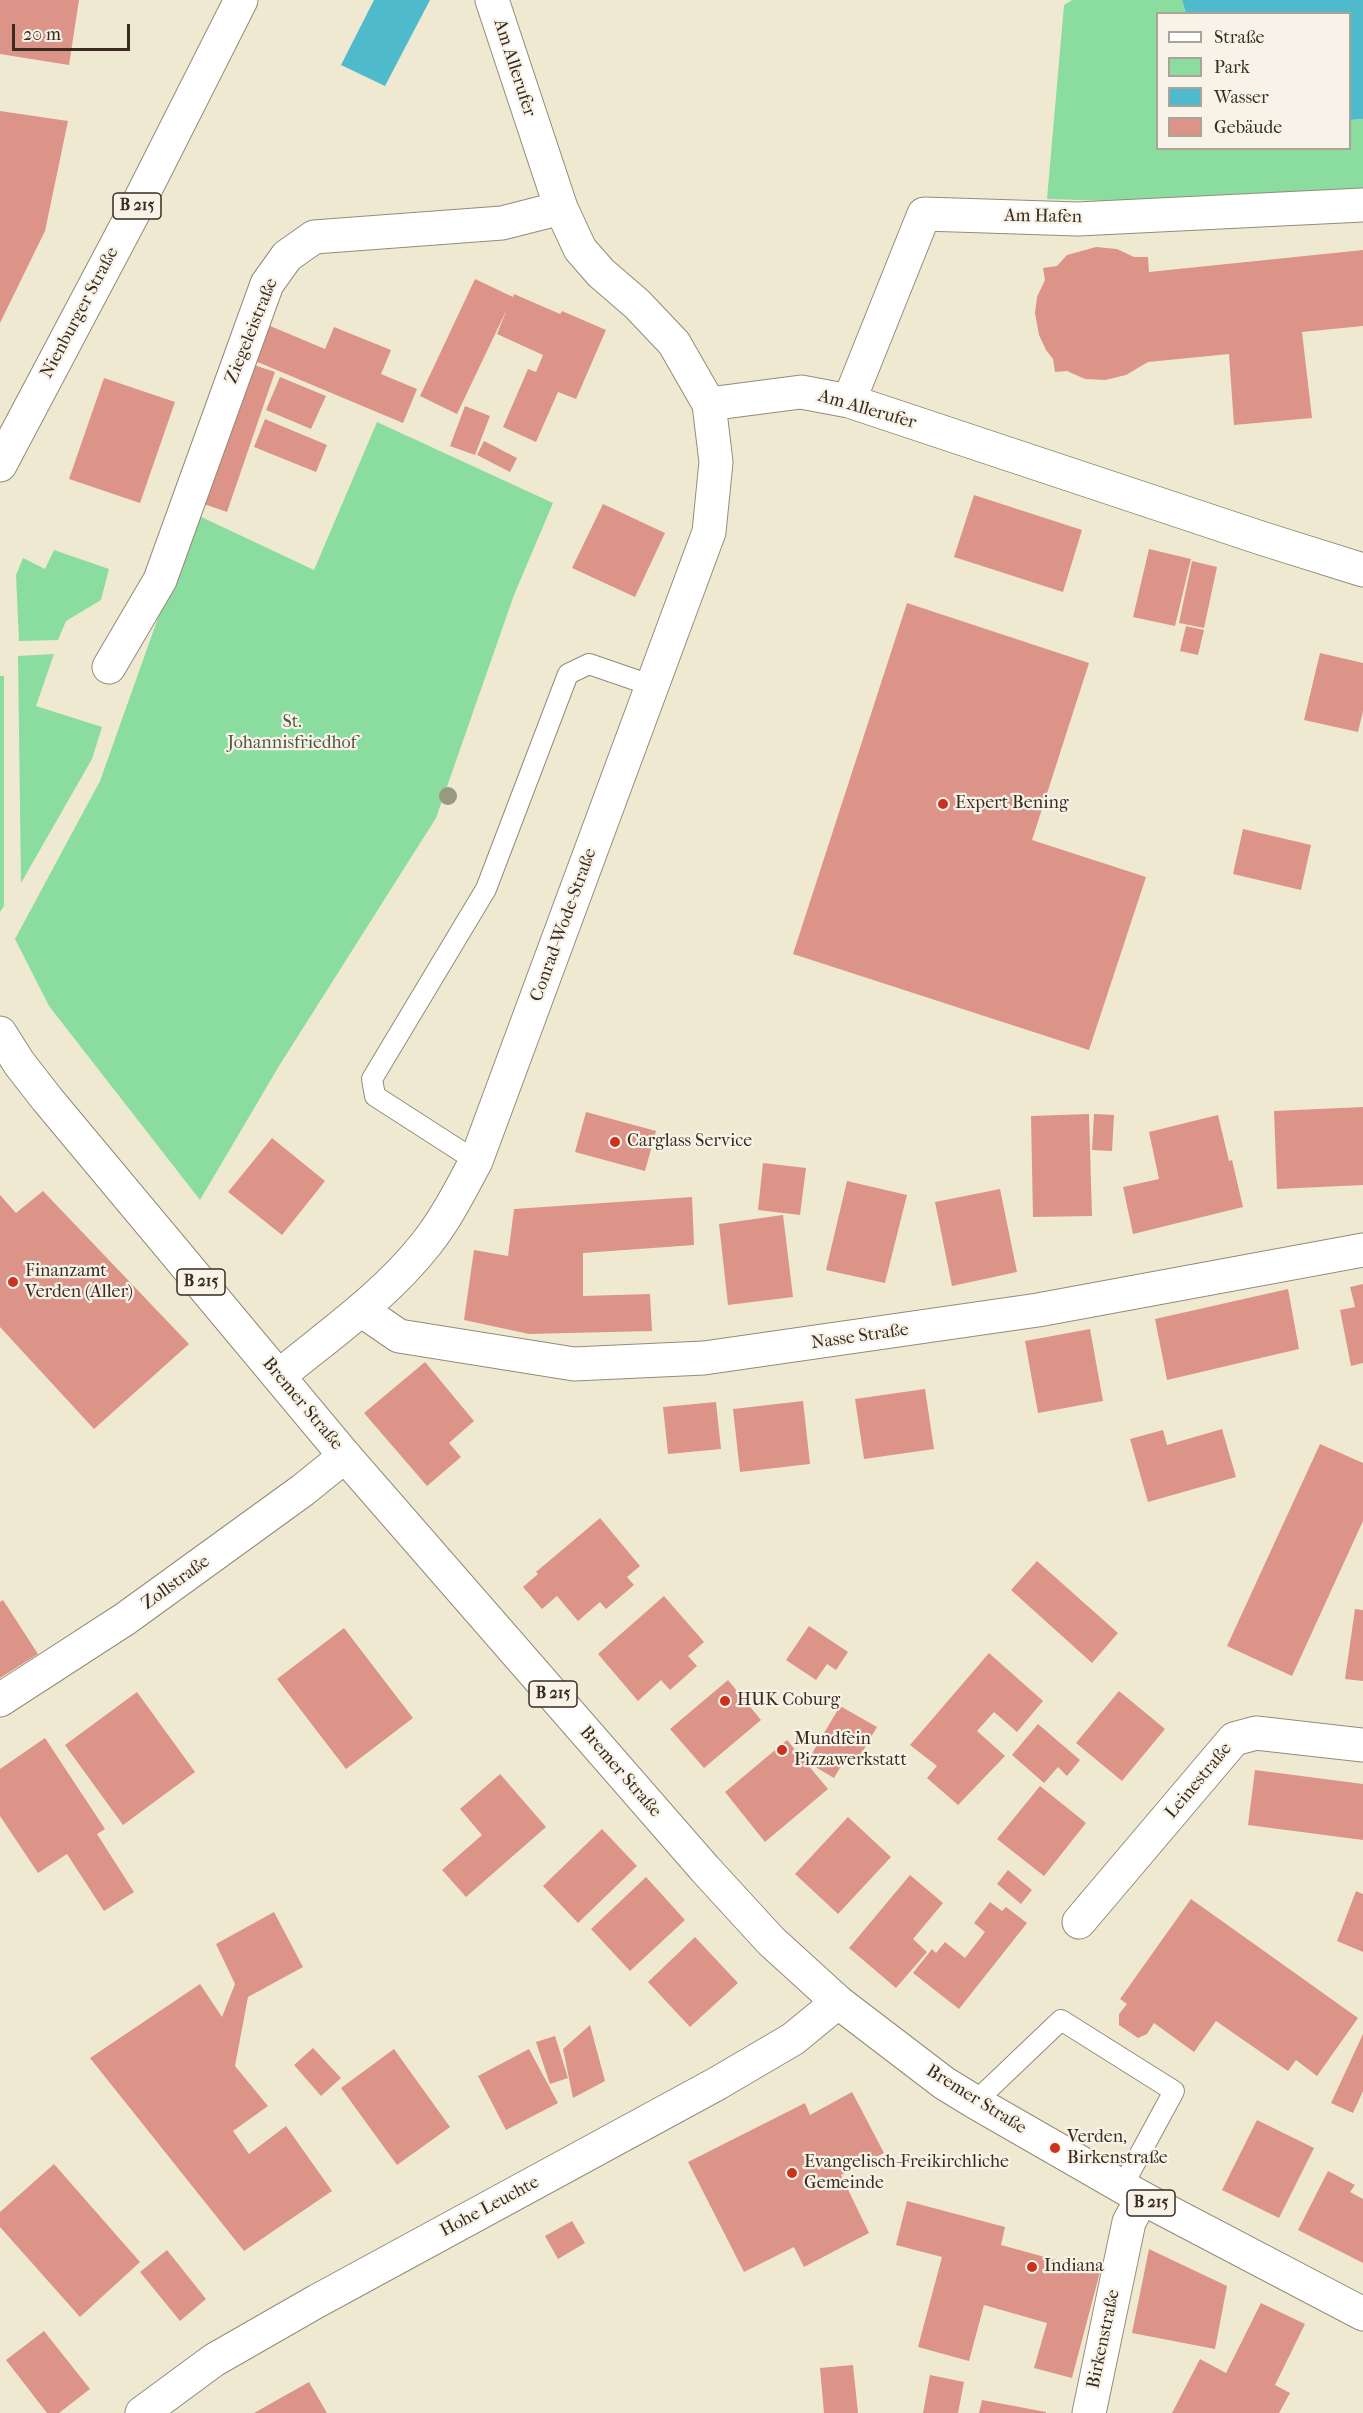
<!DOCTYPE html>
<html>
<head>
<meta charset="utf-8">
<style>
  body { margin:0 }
  #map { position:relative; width:1363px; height:2413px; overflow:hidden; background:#f0e9d2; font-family:"IM FELL French Canon",serif }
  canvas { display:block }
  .legend { position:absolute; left:1156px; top:12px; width:195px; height:138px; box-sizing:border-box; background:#f7f3e8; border:2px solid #aca397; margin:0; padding:8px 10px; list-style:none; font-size:18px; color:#3b2a1e }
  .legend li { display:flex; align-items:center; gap:12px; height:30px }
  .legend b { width:30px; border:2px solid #aca397 }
  .scale { position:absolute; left:12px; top:24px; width:118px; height:27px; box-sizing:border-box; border:3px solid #3b2a1e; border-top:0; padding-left:8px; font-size:18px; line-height:21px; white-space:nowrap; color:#3b2a1e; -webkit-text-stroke:4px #f7f3e8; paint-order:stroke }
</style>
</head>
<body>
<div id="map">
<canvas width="1363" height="2413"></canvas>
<ul class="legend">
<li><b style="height:8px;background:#fff"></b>Straße</li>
<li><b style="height:16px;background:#8add9e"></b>Park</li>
<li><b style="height:16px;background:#50bacd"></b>Wasser</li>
<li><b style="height:16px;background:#dc9488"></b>Gebäude</li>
</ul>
<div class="scale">20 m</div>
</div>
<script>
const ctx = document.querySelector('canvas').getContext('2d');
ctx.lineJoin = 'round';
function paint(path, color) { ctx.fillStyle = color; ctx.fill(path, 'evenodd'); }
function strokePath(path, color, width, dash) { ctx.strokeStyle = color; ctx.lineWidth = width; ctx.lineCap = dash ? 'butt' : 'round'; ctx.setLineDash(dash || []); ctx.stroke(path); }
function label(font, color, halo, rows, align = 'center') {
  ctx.font = font + ' "IM FELL French Canon",serif'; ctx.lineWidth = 4.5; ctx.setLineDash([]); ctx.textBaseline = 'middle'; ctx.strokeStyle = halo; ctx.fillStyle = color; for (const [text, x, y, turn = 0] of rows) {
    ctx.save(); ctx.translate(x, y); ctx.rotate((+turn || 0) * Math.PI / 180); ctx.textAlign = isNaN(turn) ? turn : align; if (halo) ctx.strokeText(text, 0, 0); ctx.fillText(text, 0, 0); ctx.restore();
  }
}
paint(new Path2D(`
  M1072 0H1182L1186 13 1158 14V148H1350V120L1363 119V197L1204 204 1047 199 1064 5Z
  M377 422 553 503 514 595 436 818 279 1066 200 1200 49 1006 15 939 100 781 195 514 314 570Z
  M54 550 109 569 101 600 66 621 58 640 19 641 16 575 23 558 45 569Z
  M54 654 36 706 102 727 92 759 21 883 18 656Z
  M0 676H4V906L0 912Z`), '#8add9e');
paint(new Path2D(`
  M374 0H430L385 86 341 65Z
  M1182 0H1363V119L1350 120V14L1186 13Z`), '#50bacd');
paint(new Path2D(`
  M0 0H79L69 65 0 54Z
  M0 111 68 121 45 231 0 323Z
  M1096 247 1117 249 1134 257H1148L1149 272 1363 250V326L1302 332 1312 418 1234 425 1229 354 1148 362 1126 375 1105 380 1085 379 1067 371 1055 372 1053 359 1046 350 1039 335 1035 313 1037 297 1045 280 1043 268 1057 266 1067 255Z
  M475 279 513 297 514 294 560 314 562 311 606 330 576 399 558 392 536 442 503 427 528 369 536 372 543 355 497 334 507 309 457 414 420 396Z
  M263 323 325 349 334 327 391 350 381 374 417 389 403 423 248 358Z
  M245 362 275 372 227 512 198 502Z
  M280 377 326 396 311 429 266 410Z
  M104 378 175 402 140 503 69 479Z
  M465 406 490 416 475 455 450 446Z
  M265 419 327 445 316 472 254 447Z
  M484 441 517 458 510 472 477 455Z
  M974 495 1082 530 1063 592 954 557Z
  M603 504 665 533 635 597 572 568Z
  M1149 549 1191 559 1175 626 1133 617Z
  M1192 561 1217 567 1204 628 1179 623Z
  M907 603 1089 663 1032 840 1146 877 1089 1050 793 954Z
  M1186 626 1204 630 1198 655 1180 651Z
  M1320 653 1363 663V711L1358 732 1304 720Z
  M1243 829 1311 845 1301 890 1233 874Z
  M1363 1107V1185L1277 1189 1274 1111Z
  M586 1112 656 1131 645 1171 575 1152Z
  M1089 1114 1092 1216 1033 1217 1031 1116Z
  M1094 1114 1114 1115 1112 1151 1092 1150Z
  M1218 1115 1229 1161 1232 1160 1243 1207 1133 1234 1123 1187 1159 1179 1149 1132Z
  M272 1138 325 1181 282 1235 228 1192Z
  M763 1163 806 1168 800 1215 758 1210Z
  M847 1181 907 1195 885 1283 826 1270Z
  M1000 1189 1017 1272 952 1286 935 1202Z
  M43 1191 189 1344 94 1429 0 1327V1195L16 1213Z
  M692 1197 694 1245 583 1253V1296L650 1294 652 1331 529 1334 464 1320 474 1250 508 1256 514 1209Z
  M783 1215 793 1297 728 1305 719 1224Z
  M1363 1284V1363L1351 1366 1340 1310 1355 1307 1350 1287Z
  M1288 1289 1299 1349 1167 1380 1155 1319Z
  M1090 1329 1103 1401 1038 1413 1025 1341Z
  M425 1362 474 1421 449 1443 461 1457 427 1486 364 1413Z
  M925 1389 934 1449 864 1459 855 1399Z
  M803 1401 810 1464 740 1472 733 1409Z
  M716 1402 721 1449 668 1454 663 1407Z
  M1222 1429 1236 1477 1148 1502 1130 1439 1163 1430 1167 1445Z
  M1320 1444 1363 1463V1521L1292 1676 1227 1646Z
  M600 1518 640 1566 627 1577 634 1585 606 1609 600 1602 578 1621 557 1596 542 1609 523 1587 538 1574 536 1572Z
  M1037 1561 1118 1633 1092 1663 1011 1590Z
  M664 1596 704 1642 688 1656 697 1666 670 1690 661 1680 638 1701 598 1654Z
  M3 1600 38 1654 0 1678V1602Z
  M1355 1609 1363 1610V1681L1345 1679Z
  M809 1626 848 1652 836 1670 827 1664 816 1680 786 1660Z
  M344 1628 413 1718 346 1769 277 1679Z
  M989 1653 1043 1701 1017 1732 994 1712 977 1731 1005 1756 958 1805 927 1778 937 1766 910 1745Z
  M728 1680 761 1720 704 1768 670 1729Z
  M1119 1691 1165 1729 1122 1781 1076 1743Z
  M137 1692 195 1772 123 1825 65 1745Z
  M840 1706 877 1727 857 1761 847 1756 834 1778 807 1762Z
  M1038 1724 1080 1760 1067 1776 1058 1767 1044 1783 1012 1755Z
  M45 1738 105 1829 97 1834 134 1892 104 1911 67 1854 38 1873 0 1816V1769Z
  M787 1740 828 1789 765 1842 725 1792Z
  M1255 1770 1363 1784V1840L1248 1825Z
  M500 1774 546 1827 466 1897 442 1870 482 1835 460 1809Z
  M1040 1786 1086 1823 1044 1876 997 1839Z
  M848 1817 891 1857 838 1914 795 1874Z
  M602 1829 637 1866 578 1923 543 1886Z
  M1008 1870 1032 1890 1021 1904 997 1884Z
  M910 1875 943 1903 913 1939 927 1952 896 1988 849 1948Z
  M646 1877 685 1920 630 1971 591 1929Z
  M1356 1891 1363 1894V1952L1337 1941Z
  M1191 1899 1358 2018 1317 2076 1296 2060 1288 2071 1216 2021 1194 2052 1154 2023 1147 2034 1138 2038 1119 2025V2014L1127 2004 1120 1999Z
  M990 1902 1002 1911 1006 1907 1027 1923 959 2009 913 1973 932 1949 936 1953 945 1942 965 1958 985 1932 974 1923Z
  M274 1912 303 1967 248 1997 235 2066 268 2106 233 2131 249 2154 286 2126 332 2191 244 2251 90 2058 200 1984 222 2017 235 1984 216 1944Z
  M695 1937 738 1983 690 2027 648 1982Z
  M590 2025 605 2081 573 2098 563 2049Z
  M1363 2034V2091L1353 2113 1331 2103Z
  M555 2036 568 2078 550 2084 536 2042Z
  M313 2048 341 2078 321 2096 294 2065Z
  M394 2049 450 2127 397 2165 341 2088Z
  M529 2049 558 2103 506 2130 478 2076Z
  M852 2092 884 2153 841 2175 869 2233 804 2267 794 2247 744 2272 688 2162 805 2103 810 2115Z
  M1257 2120 1314 2148 1279 2218 1222 2190Z
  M54 2164 140 2262 80 2317 0 2227V2212Z
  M1328 2171 1355 2185 1350 2192 1363 2199V2263L1298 2230Z
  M907 2201 1005 2227 1001 2245 1100 2272 1072 2378 1034 2368 1047 2323 984 2305 969 2361 918 2347 942 2257 896 2245Z
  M572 2221 585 2243 558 2259 545 2236Z
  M1149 2249 1227 2286 1215 2349 1132 2333Z
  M167 2250 206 2299 180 2321 140 2272Z
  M1261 2303 1305 2324 1275 2385 1290 2393 1279 2413H1172L1200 2359 1226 2373Z
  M44 2331 90 2389 59 2413H47L6 2360Z
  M853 2365 858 2413H824L820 2368Z
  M930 2375 964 2382 958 2413H923Z
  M309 2382 327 2413H254Z
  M982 2400 1046 2412V2413H979Z`), '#dc9488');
const service = new Path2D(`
  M476 1161 375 1096 372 1079 486 889 568 674 589 664 653 686
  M975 2102 1061 2020 1174 2091 1122 2187`);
const minor = new Path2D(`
  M849 401 924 214 1078 219 1363 205
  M709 404 801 392 849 401 1264 539 1363 570
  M109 667 160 580 267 284 287 256 314 237 502 223 561 208
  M361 1310 399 1336 574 1364 704 1358 1038 1310 1363 1250
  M279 1376C330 1334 385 1296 426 1244 446 1219 461 1189 476 1161L709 532 716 462 709 404 674 343 637 304 601 273 580 249 561 208 492 0
  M0 1700 125 1619 303 1490 345 1456
  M1079 1922 1234 1739 1256 1733 1363 1745
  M142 2413 214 2360 317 2301 718 2083 793 2039 838 2002
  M1089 2413 1129 2222 1142 2198`);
const primary = new Path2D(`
  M0 465 137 206 241 0
  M0 1033 19 1063 47 1099 345 1456 705 1869 771 1941 838 2002 944 2083 975 2102 1142 2198 1363 2314`);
strokePath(service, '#968a78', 22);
strokePath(minor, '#968a78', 35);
strokePath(primary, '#968a78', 35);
strokePath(service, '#fff', 20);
strokePath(minor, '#fff', 33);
strokePath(primary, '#fff', 33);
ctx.fillStyle = '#979981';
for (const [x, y] of [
  [448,796]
]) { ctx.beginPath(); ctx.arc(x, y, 9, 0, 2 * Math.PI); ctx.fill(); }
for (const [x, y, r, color] of [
  [943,804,6,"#c8321e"],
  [615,1142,6,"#c8321e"],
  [13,1282,6,"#c8321e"],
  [725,1701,6,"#c8321e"],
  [782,1750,6,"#c8321e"],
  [1055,2148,6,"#c8321e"],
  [792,2173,6,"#c8321e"],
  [1032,2267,6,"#c8321e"]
]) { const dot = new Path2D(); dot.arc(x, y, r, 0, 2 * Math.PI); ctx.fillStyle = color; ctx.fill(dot); strokePath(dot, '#f7f3e8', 2); }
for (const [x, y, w] of [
  [137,206,48],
  [201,1282,48],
  [553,1694,48],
  [1151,2203,48]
]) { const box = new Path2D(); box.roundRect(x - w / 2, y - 13, w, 26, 4.5); ctx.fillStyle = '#f7f3e8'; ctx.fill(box); strokePath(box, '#3b2a1e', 1.5); }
label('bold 16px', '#3b2a1e', null, [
  ["B 215",137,206],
  ["B 215",201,1282],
  ["B 215",553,1694],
  ["B 215",1151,2203]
]);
label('18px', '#3b2a1e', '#f7f3e8', [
  ["Am Allerufer",514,68,72],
  ["Am Hafen",1043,217,1],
  ["Nienburger Straße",80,313,-62],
  ["Ziegeleistraße",252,331,-68],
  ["Am Allerufer",867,410,16],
  ["Conrad-Wode-Straße",564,925,-70],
  ["Nasse Straße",860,1337,-8],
  ["Bremer Straße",302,1404,50],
  ["Zollstraße",176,1583,-36],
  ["Bremer Straße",620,1772,49],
  ["Leinestraße",1199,1781,-50],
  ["Bremer Straße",976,2100,32],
  ["Hohe Leuchte",490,2207,-28],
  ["Birkenstraße",1104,2339,-78]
]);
label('18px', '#4f573e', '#f7f3e8', [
  ["St.",292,723],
  ["Johannisfriedhof",292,744]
]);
label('18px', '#3b2a1e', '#f7f3e8', [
  ["Expert Bening",955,804],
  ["Carglass Service",627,1142],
  ["Finanzamt",25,1272],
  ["Verden (Aller)",25,1293],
  ["HUK Coburg",737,1701],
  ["Mundfein",794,1740],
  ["Pizzawerkstatt",794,1761],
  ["Verden,",1067,2138],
  ["Birkenstraße",1067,2159],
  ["Evangelisch-Freikirchliche",804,2163],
  ["Gemeinde",804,2184],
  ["Indiana",1044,2267]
], 'left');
</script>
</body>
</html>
